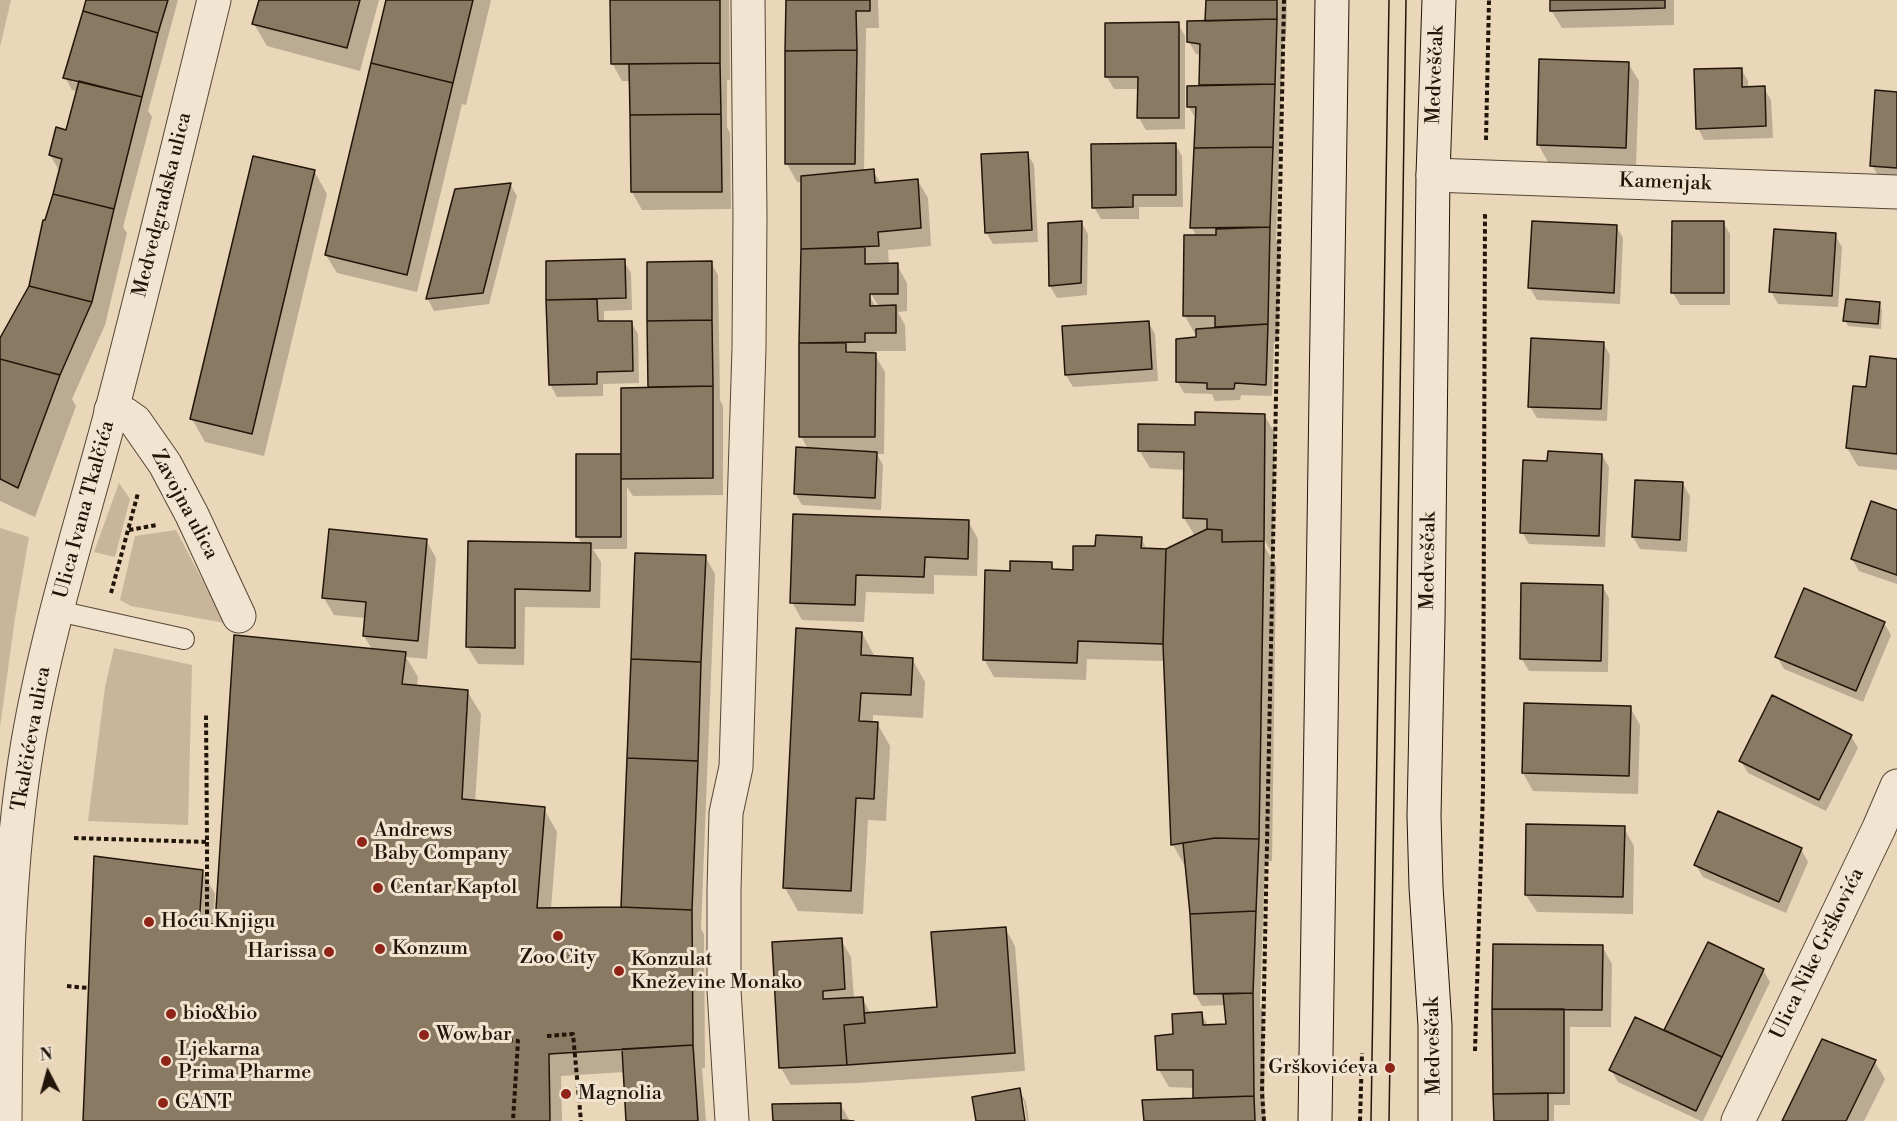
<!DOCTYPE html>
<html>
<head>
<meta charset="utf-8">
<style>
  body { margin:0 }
  #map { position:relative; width:1897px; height:1121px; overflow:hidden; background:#ead6b8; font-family:"Libre Bodoni",serif }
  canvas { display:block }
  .north { position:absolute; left:18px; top:1043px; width:60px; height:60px; -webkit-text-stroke:4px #f1e4d1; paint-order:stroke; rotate:354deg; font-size:16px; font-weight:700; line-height:24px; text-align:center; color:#22160a }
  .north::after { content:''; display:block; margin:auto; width:21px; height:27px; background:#22160a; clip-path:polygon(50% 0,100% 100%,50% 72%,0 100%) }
</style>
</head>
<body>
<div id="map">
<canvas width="1897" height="1121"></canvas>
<div class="north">N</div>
</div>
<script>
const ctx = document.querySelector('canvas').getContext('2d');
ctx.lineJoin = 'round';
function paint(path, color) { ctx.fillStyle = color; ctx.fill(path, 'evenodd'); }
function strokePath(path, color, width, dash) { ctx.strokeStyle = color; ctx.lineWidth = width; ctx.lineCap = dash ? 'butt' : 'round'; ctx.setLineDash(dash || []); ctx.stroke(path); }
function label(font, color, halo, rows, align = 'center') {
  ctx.font = font + ' "Libre Bodoni",serif'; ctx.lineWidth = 6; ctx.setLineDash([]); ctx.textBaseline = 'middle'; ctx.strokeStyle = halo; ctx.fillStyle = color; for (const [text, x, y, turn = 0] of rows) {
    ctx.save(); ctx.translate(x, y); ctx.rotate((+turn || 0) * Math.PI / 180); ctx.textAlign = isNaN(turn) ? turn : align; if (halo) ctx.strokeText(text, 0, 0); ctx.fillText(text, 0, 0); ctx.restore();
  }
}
paint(new Path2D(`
  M0 0H11L0 47Z
  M119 483 130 499 115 557 94 552Z
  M0 528 29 537 15 618 0 727Z
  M176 530 225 623 131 606 120 600 135 536Z
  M114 648 192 665 188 825 88 821 105 687Z`), '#c8b59a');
paint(new Path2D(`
  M88 0H178L148 111 152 117 123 227 127 233 105 325 72 399 76 406 35 517 0 501V341L30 286 60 172 50 155 68 131 78 91 72 90 65 77ZM72 78 80 80V83L72 82Z
  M260 0H379L360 71 267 46 254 24Z
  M388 0H491L466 105 462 104 417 292 337 273 326 255Z
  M611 0H729L730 80H727V127L730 133 731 209 642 210 632 192 631 81H622L612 63Z
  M788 0H878L879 28H866L864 172 873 171 881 184 918 181 928 198 931 246 888 250 889 265H897L907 283V311L898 312 905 325 906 351H875V355L885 372 884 454H877L883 465 881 510 802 505 795 493 808 449 801 436 803 182H797L787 164ZM867 287 879 307H876L865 289Z
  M1208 0H1287L1286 37H1283L1276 240 1280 246 1278 342H1274L1272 396 1241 395 1240 400 1215 401 1212 394 1184 393 1177 381 1197 338V334H1195L1185 316 1197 237 1192 228 1196 119 1189 107 1200 86 1201 55 1196 54 1189 42 1207 22Z
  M1551 0H1674V25L1562 28 1551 10Z
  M1178 24 1185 36V129L1146 130 1139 118V89H1114L1107 77Z
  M1628 63 1639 81 1636 165 1548 162 1538 144Z
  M1741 69 1748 81V88H1764L1771 100 1773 138 1704 140 1698 128Z
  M1897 93V184L1882 183 1872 165Z
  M1175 144 1182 156 1183 207H1139V219H1101L1094 207Z
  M1027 153 1034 165 1038 242 993 244 986 232Z
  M314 171 327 194 264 456 205 442 192 419Z
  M510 184 517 196 489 304 434 311 428 299 456 190Z
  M1081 222 1088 234 1087 295 1057 298 1050 286Z
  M1723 222 1730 234V305H1680L1673 293Z
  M1616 226 1623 238 1620 304 1537 300 1530 288Z
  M1835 235 1842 247 1838 307 1778 304 1771 291Z
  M624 261 631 273 632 310 604 311V322H631L638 334 639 383 603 384V396L557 397 550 384 548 262Z
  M711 263 718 275 720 400 723 406V495L633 496 627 487V549H593L601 562 600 608 525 607 524 665 478 664 467 646 469 542 582 544 578 537 622 455 650 389 648 264Z
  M1879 304 1882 310 1881 329 1848 326 1845 320Z
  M1148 322 1155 334 1158 381 1073 387 1066 375Z
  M1603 343 1610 355 1607 421 1537 418 1530 406Z
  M1897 360V470L1858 466 1847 448 1867 389Z
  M1264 415 1275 433 1273 555 1261 534 1258 536 1276 566 1272 861H1265L1260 1006 1263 1012 1265 1121H1145L1194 1100V1088L1169 1087 1159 1070 1175 1036 1201 1014 1209 1027 1227 1026 1226 1005 1202 1006 1195 994 1192 914 1186 868 1173 845 1165 661 1087 659 1086 680 994 677 984 659 1011 572 1051 564 1055 571 1074 572 1097 548 1141 538 1147 550 1167 551 1195 536 1184 518 1185 470 1150 468 1139 450 1196 426Z
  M1602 455 1609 467 1605 547 1529 544 1522 532 1549 463Z
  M1683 484 1690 496 1687 552 1640 549 1633 537Z
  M1897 512V584L1859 571 1852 559Z
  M968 521 978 539 977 576 934 575V594L866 592 864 622 802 620 792 602Z
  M426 540 436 558 427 659 406 657 418 677 417 687 467 691 481 714 475 802 544 809 557 832 551 909H623L705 556 715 574 701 929 704 934 705 1068H702L706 1121H628L625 1072 561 1076 562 1121H85L202 871 215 894 213 926H217L373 651 364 636 366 618 334 615 324 598Z
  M1602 586 1609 598 1608 672 1529 671 1522 659Z
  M1884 623 1891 635 1863 702 1784 669 1777 657Z
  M862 633 875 657 912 659 925 682 923 718 873 715V723H877L890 746 886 821 868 820 863 914 798 911 785 888Z
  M1630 707 1640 725 1638 794 1533 791 1523 773Z
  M1851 736 1858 748 1826 811 1748 773 1741 761Z
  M1624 828 1634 846 1633 914 1537 912 1526 895Z
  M1801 849 1808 862 1786 913 1703 877 1696 865Z
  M1005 928 1015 946 1025 1071 858 1083 791 1085 781 1068 841 940 851 957 854 999 862 998 871 1014 938 1008Z
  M1709 944 1763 970 1770 982 1703 1121H1701L1618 1082 1611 1070 1665 1032Z
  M1602 946 1612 964 1611 1027H1570V1105H1554V1121H1495Z
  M1875 1062 1885 1079 1864 1121H1784Z
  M1019 1090 1026 1102 1029 1121H1027L1024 1101H1020L1024 1121H977Z
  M840 1104 850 1121H774Z`), '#0003');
const building = new Path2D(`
  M86 0H168L158 33 83 11Z
  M259 0H360L347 48 252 24Z
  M386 0H473L453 83 371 63Z
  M610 0H720V63L611 64Z
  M786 0H870V11H856L857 50 785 51Z
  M1206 0H1277V19L1205 21Z
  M1550 0H1665V8L1550 11Z
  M83 11 158 33 142 97 63 78Z
  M1277 19 1275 84 1199 85 1200 44 1187 42V21Z
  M1179 22V118H1137L1138 77H1105V23Z
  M857 50 855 164H785V51Z
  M1539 59 1629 62 1626 148 1537 145Z
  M371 63 453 83 407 275 325 255Z
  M720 63 721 114 630 115 629 64Z
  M1742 68V87L1765 86 1766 126 1696 129 1694 69Z
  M79 81 142 97 114 209 53 194 62 159 49 155 56 127 66 130Z
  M1275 84 1273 147 1194 148 1196 107H1187V86Z
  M1875 90 1897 92V168L1870 166Z
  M721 114 722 192H631L630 115Z
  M1176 143V195H1133V207L1092 208 1091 144Z
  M1273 147 1270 227 1190 228 1194 148Z
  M1028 152 1032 230 985 233 981 154Z
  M253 156 315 170 252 434 190 419Z
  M874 169 875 183 918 179 921 228 878 232 879 246 801 249V176Z
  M511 183 483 293 426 299 455 189Z
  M53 194 114 209 92 302 29 286 43 220H45Z
  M1082 221 1081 283 1049 286 1048 223Z
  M1532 221 1617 225 1614 293 1528 288Z
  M1672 221H1724V293H1671Z
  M1270 227 1268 324 1215 327V316H1183L1184 235H1216V229Z
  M1774 229 1836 233 1832 296 1769 292Z
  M865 247V264L898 263V294H870V306L896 305V333H865V342L799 343 801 249Z
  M625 259 626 298 546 300V261Z
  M712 261V320L647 321V262Z
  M29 286 92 302 60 375 0 359V338Z
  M597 299 598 321H632L633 371 597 372V384L549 385 546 300Z
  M1846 299 1880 302 1878 324 1843 321Z
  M712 320 713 386 648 387 647 321Z
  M1149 321 1152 369 1065 375 1062 326Z
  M1268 324 1266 385 1235 383 1234 389H1207V383L1176 382V339L1196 337V329Z
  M1531 338 1604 342 1601 409 1528 407Z
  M799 343H846V352L876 353 875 437H799Z
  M1870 356 1897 359V454L1846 448 1853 386 1866 387Z
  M0 359 60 375 18 488 0 479Z
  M713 386V478L621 479V388Z
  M1195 412 1265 414 1264 541 1222 542V530L1207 529V519L1183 518 1184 452 1138 451V424L1195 425Z
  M796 447 877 452 875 498 794 494Z
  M1548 451 1602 454 1599 536 1520 533 1523 460 1547 461Z
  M576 454H621V537H576Z
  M1635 480 1683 482 1680 540 1632 537Z
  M1871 501 1897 510V575L1851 559Z
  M793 514 969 520 968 559 925 557 924 577 856 575 855 605 790 603Z
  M329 529 427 539 418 641 363 636 366 602 322 598Z
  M1207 529 1222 530V542L1264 541 1259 839 1215 838 1171 845 1163 644 1166 549Z
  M1096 535 1142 537 1141 548 1166 549 1163 644 1078 641 1077 663 983 660 985 570 1010 571V561L1052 562V569L1073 570V546H1095Z
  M468 541 591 543 590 591 515 589V648L466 647Z
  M635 553 706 555 701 662 631 659Z
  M1521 583 1603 585 1601 661 1520 659Z
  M1804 588 1885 622 1856 691 1775 657Z
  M796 628 862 632 861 655 913 658 911 695 861 693 859 721 878 722 874 799 856 798 851 891 783 888Z
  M234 635 406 652 402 684 468 690 462 799 545 807 537 908 621 907 692 910 693 1045 549 1054 550 1121H83L94 856 203 870 199 924H215Z
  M631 659 701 662 698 761 627 758Z
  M1772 695 1852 735 1819 800 1739 761Z
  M1524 703 1631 706 1629 776 1522 773Z
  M627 758 698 761 692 910 621 907Z
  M1718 811 1802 848 1779 902 1694 865Z
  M1526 824 1625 826 1623 897 1525 895Z
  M1215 838 1259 839 1256 911 1190 914 1183 843Z
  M1256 911 1253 993 1194 994 1190 914Z
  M1006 927 1015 1053 847 1065 844 1025 865 1023 864 1013 937 1007 931 932Z
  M842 938 845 989 823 991V999L863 997 865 1023 844 1025 847 1065 779 1068 772 942Z
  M1708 942 1764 969 1722 1057 1664 1030Z
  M1493 944 1603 945 1602 1010 1492 1009Z
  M1253 993 1254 1096 1193 1098V1070H1157L1155 1036 1173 1034 1172 1014 1202 1012 1203 1025 1226 1024 1223 994Z
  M1492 1009H1564V1093L1493 1094Z
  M1635 1017 1722 1057 1696 1111 1609 1070Z
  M1822 1039 1876 1060 1846 1121H1782Z
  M693 1045 698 1121H626L622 1049Z
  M1020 1088 1025 1121H976L972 1097Z
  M1548 1093V1121H1494L1493 1094Z
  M1254 1096 1255 1121H1144L1142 1100Z
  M841 1103V1120L854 1121H773L772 1104Z`);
paint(building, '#8a7a64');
strokePath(building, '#22160a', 1.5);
const service = new Path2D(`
  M58 611 184 639`);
const minor = new Path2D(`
  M1433 175 1897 192
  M111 410 125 414 135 421 165 464 192 515 239 616`);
const tertiary = new Path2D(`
  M5 1121C6 995 7 867 28 742 47 631 82 522 111 413 147 276 180 138 214 0
  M732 1121 724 990V890L726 813 736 767 749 348 750 216 748 0
  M1738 1121 1879 828 1897 786`);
const secondary = new Path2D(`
  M1315 1121 1332 0
  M1435 1121V1026L1426 887 1424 816 1428 621 1433 175 1439 0`);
strokePath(service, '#544636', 22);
strokePath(minor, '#544636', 35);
strokePath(tertiary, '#544636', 35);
strokePath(secondary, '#22160a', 35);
strokePath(new Path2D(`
  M1486 140 1489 0
  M129 530 157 525
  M111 593 138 493
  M74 838 207 842 206 713
  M207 842V925
  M67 986 88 988
  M547 1036 573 1034 581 1121
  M471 1037 518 1041 513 1121
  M1475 1051 1483 791 1485 213
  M1264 1121 1262 1092 1284 0
  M1360 1121 1362 1053`), '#22160a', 4, [4.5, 3]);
strokePath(service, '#f1e4d1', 20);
strokePath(minor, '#f1e4d1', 33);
strokePath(tertiary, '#f1e4d1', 33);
strokePath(secondary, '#f1e4d1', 33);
strokePath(new Path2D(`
  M1371 1121 1389 0
  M1389 1121 1406 0`), '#22160a', 1.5);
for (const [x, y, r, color] of [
  [362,842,6,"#8f2418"],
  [378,888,6,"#8f2418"],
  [149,922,6,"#8f2418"],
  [558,936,6,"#8f2418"],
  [380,949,6,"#8f2418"],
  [329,952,6,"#8f2418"],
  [619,971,6,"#8f2418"],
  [171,1014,6,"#8f2418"],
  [424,1035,6,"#8f2418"],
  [166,1061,6,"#8f2418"],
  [1390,1068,6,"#8f2418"],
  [566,1094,6,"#8f2418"],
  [163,1103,6,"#8f2418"]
]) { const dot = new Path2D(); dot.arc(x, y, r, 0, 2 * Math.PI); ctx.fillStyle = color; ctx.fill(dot); strokePath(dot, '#f1e4d1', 2); }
label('20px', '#22160a', '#f1e4d1', [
  ["Medveščak",1436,75,-88],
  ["Kamenjak",1665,183,2],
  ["Medvedgradska ulica",163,205,-76],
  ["Zavojna ulica",184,505,62],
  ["Ulica Ivana Tkalčića",85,510,-75],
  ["Medveščak",1429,561,-89],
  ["Tkalčićeva ulica",32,739,-80],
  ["Ulica Nike Grškovića",1818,954,-64],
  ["Medveščak",1434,1046,-91]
]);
label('20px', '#22160a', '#f1e4d1', [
  ["Andrews",374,831],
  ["Baby Company",374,854],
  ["Centar Kaptol",390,888],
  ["Hoću Knjigu",161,922],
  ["Konzum",392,949],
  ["Harissa",317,952,"right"],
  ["Zoo City",558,958,"center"],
  ["Konzulat",631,960],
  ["Kneževine Monako",631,983],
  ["bio&bio",183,1014],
  ["Wow bar",436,1035],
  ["Ljekarna",178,1050],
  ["Prima Pharme",178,1073],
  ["Grškovićeva",1378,1068,"right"],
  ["Magnolia",578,1094],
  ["GANT",175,1103]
], 'left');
</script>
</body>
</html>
